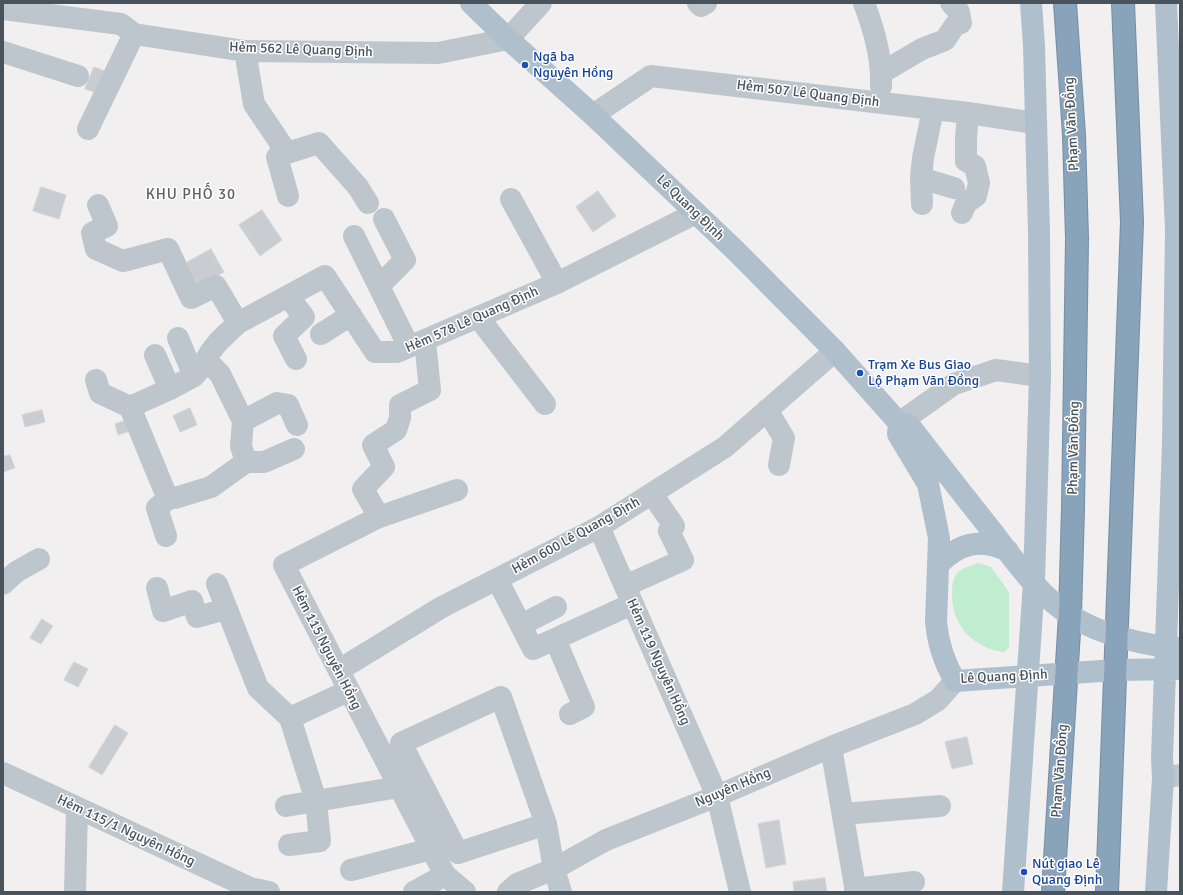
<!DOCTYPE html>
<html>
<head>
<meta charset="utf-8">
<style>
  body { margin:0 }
  #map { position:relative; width:1183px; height:895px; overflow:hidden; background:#f1efef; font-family:Signika,sans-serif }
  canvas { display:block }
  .frame { position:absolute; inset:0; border:4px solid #48535b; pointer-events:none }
</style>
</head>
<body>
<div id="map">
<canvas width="1183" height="895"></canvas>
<div class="frame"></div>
</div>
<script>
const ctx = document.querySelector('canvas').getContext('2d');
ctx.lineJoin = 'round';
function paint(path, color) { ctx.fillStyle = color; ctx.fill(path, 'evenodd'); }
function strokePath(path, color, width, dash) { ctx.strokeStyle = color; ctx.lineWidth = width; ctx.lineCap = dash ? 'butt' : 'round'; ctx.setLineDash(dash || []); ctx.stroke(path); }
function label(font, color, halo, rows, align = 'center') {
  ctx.font = font + ' Signika,sans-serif'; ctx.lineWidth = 3; ctx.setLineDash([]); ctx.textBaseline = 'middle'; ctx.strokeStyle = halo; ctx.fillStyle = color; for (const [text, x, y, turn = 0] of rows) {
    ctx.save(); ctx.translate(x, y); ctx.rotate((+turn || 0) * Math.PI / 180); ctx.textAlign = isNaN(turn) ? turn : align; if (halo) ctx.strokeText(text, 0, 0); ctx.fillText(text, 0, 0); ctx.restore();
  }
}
paint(new Path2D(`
  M978 563 991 567 1009 592V648L1004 652C974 648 952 626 952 596 952 590 952 580 956 575 961 568 970 566 978 563Z`), '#c0ecd0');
const building = new Path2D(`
  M94 67 110 73 102 95 85 89Z
  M41 187 66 195 59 219 33 211Z
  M598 191 616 216 593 232 576 207Z
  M262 210 282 240 260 256 239 225Z
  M211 249 224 272 198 287 186 263Z
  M190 408 197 425 180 432 173 416Z
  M42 410 45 422 25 427 22 415Z
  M127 420 130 431 118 435 115 424Z
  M10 455 15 468 3 472V457Z
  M42 619 53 626 41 644 30 638Z
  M74 662 88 669 78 687 64 680Z
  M115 725 128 733 102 775 89 767Z
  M967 737 973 764 952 769 945 742Z
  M779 820 786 864 766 868 758 824Z
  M825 878 827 892H794L793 882Z`);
paint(building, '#c9ccd1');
strokePath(building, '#d3d5da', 1);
const highway = new Path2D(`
  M1053 892 1070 615 1073 508 1077 239 1074 135 1065 3
  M1107 892 1132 222 1123 3`);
strokePath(highway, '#758ea6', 24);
strokePath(new Path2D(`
  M698 3 701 6 706 3
  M864 3C874 30 882 57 881 86
  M3 9 121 24 134 34 245 51 438 53 508 39 541 3
  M245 51 254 104 287 153 319 143 358 187 368 203
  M3 52 78 76
  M881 73 922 49 945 40 955 25 961 23 959 12 951 3
  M593 115 651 76 968 113 1035 123
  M88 129 134 34
  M287 153 277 157 288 196
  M921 178 954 188
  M511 199 557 283
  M922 204 921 177 923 158 933 109
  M98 205 107 226 92 233 96 249 123 261 168 249 191 298 216 286 238 323
  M962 213 966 203 976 196 979 183 975 166 966 161V138L968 113
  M354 236 409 347
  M379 286 405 260 384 219
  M288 296 304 317 284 336 296 359
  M478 317 545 404
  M321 334 351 315
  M178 338 194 376
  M155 355 170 389
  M205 361 213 367 220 374 243 421 241 446 246 462 211 487 175 498 170 497 165 492 130 407 170 389 194 376 201 368 211 351 219 341 238 323 325 276 375 352H397L557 283 696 213
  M96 380 100 393 130 407
  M767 410 784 438 779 465
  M243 421 277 403 288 405 297 425
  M899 423 954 384 996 370 1040 376
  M246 462H264L294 449
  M457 490 379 517 284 565 445 875 465 892
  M379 517 363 489 384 467 373 445 396 430 400 418V405L430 390 425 341
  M599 527 717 796 740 892
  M166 536 157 508 170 497
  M497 579 533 649 555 639
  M3 584 16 572 39 559
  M217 584 258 688 290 718 316 801 399 787
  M625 586 683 560 669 531 674 526 652 494
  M157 588 163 611 192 601 197 617 226 609
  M521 625 556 607
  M339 670 442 607 599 527 725 447 835 351
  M570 714 584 707 555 639 632 604
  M290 718 348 691
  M831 747 856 892
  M3 773 250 888 269 892
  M1163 778 1180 775
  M286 806 316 801 320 841 289 845
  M843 814 940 806
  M546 824 458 853 401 743 501 697 546 824 554 869 561 892
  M351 870 431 849
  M855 889 914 882
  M75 892 77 808
  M414 892 445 875
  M508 892 517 884 554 869 606 840 717 796 831 747 915 714 938 700 955 681`), '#bec6cd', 22);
strokePath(new Path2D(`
  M471 3 508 39 593 115 736 251 835 351 899 423 909 425C937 461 964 496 992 531 1014 560 1041 598 1073 617 1102 635 1146 646 1180 648
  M899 423 898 434 928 484 939 538 936 622C938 644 944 662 955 681L1116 670 1180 669
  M938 565C958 544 981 537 1008 551
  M1013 892 1034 582 1040 376 1039 232 1034 46 1031 3
  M1156 892 1163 778 1162 758 1173 443 1176 230 1166 3`), '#b0bfcc', 22);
strokePath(highway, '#89a3bb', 22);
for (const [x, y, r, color] of [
  [525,65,4,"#1a4fb4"],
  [860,373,4,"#1a4fb4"],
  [1024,872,4,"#1a4fb4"]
]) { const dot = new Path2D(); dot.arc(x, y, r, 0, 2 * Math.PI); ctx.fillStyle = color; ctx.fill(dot); strokePath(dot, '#fff', 1.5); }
label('14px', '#48535b', '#fff', [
  ["Hẻm 562 Lê Quang Định",301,50,2],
  ["Hẻm 507 Lê Quang Định",808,94,7],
  ["Phạm Văn Đồng",1072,124,-93],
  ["Lê Quang Định",690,208,44],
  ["Hẻm 578 Lê Quang Định",472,320,-24],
  ["Phạm Văn Đồng",1074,448,-89],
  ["Hẻm 600 Lê Quang Định",576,536,-29],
  ["Hẻm 115 Nguyên Hồng",326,648,63],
  ["Hẻm 119 Nguyên Hồng",658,662,66],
  ["Lê Quang Định",1004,677,-3],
  ["Phạm Văn Đồng",1060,771,-86],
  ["Nguyên Hồng",733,788,-23],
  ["Hẻm 115/1 Nguyên Hồng",126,831,25]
]);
label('14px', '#164399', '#fff', [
  ["Ngã ba",533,57],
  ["Nguyên Hồng",533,73],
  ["Trạm Xe Bus Giao",868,365],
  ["Lộ Phạm Văn Đồng",868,381],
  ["Nút giao Lê",1032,864],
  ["Quang Định",1032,880]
], 'left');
ctx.letterSpacing = '1px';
label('15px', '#5c5f63', '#fff', [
  ["KHU PHỐ 30",191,195]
]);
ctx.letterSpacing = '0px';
</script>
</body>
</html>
